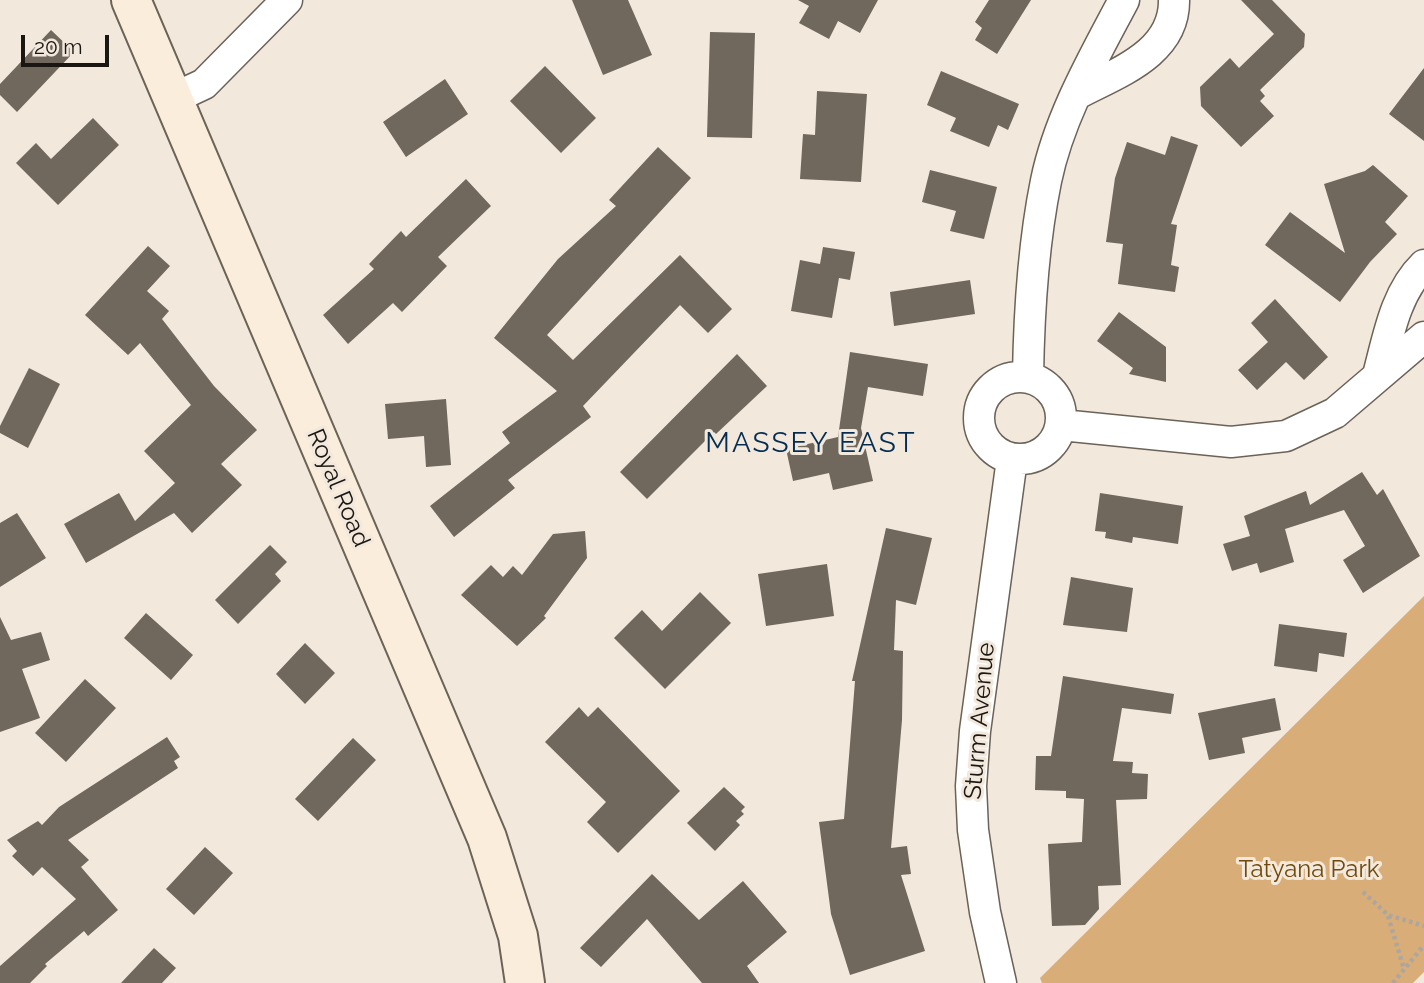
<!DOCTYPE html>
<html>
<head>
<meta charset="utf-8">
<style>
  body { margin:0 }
  #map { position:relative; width:1424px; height:983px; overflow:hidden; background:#f2e8dc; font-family:Raleway,sans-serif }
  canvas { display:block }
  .scale { position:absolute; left:21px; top:35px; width:88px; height:32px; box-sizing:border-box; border:4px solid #1a1612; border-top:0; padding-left:9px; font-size:21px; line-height:24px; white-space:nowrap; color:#1a1612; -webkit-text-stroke:5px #f2e8dc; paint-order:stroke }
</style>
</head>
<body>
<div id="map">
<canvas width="1424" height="983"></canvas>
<div class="scale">20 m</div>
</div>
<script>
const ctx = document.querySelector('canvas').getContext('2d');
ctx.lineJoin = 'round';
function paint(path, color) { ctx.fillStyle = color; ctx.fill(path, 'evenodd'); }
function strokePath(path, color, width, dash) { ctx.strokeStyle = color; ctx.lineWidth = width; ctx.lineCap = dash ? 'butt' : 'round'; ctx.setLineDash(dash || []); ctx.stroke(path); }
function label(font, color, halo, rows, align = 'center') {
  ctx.font = font + ' Raleway,sans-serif'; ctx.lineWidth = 6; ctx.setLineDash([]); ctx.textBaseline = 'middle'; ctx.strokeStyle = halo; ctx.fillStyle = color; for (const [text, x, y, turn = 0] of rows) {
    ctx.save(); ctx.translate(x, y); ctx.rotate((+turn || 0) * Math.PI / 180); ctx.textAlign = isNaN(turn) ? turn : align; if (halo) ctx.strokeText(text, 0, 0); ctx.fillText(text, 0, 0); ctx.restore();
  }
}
paint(new Path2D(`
  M1424 596V972L1413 983H1042L1040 978Z`), '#d9ad77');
paint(new Path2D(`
  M572 0H628L652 55 603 75Z
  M798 0H878L860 33 838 21 829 39 799 23 809 6Z
  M989 0H1031L997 54 975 40 982 28 975 22Z
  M1241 0H1272L1305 34 1304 47 1260 90 1265 96 1260 101 1274 116 1241 147 1201 106 1200 87 1230 58 1239 68 1274 34Z
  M51 30 74 52 17 112 0 95V84Z
  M710 32 755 33 752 138 707 137Z
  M545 66 596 118 561 153 510 101Z
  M1424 68V141L1389 114Z
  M941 71 1019 104 1008 130 998 125 989 147 950 131 956 118 927 105Z
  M445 79 468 114 406 157 383 122Z
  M817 91 867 94 861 182 800 179 803 134 815 135Z
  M93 118 119 145 58 205 16 163 36 143 51 159Z
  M1171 136 1198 145 1171 224 1177 225 1171 265 1179 267 1175 292 1118 284 1123 244 1106 242 1115 178 1127 142 1165 155Z
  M658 147 691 178 547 335 573 360 680 255 732 309 708 333 680 305 583 406 591 417 508 480 515 488 454 537 430 506 510 443 502 432 557 391 494 338 558 259 616 206 609 200Z
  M1373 165 1408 196 1385 222 1397 234 1370 262 1340 302 1265 245 1290 212 1345 253 1324 184 1365 171Z
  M930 170 997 187 984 239 950 231 956 211 922 202Z
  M466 179 491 206 438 257 447 266 402 312 393 303 348 344 323 315 374 269 369 264 401 231 406 237Z
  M148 246 170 266 147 291 169 311 162 319 214 386 257 430 221 464 242 485 192 533 174 513 86 563 64 524 119 493 135 521 175 483 144 451 191 405 140 343 128 355 85 315Z
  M823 247 855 252 850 280 839 278 832 318 791 311 800 260 820 264Z
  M970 280 975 314 894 326 890 292Z
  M1275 299 1328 357 1304 380 1286 362 1257 390 1238 370 1268 342 1251 323Z
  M1119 312 1166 347V382L1129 374 1133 368 1097 341Z
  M850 352 928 364 923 396 868 387 861 428 873 481 833 490 829 473 793 481 786 449 838 437Z
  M737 354 767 386 716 434 714 432 647 499 620 472Z
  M29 368 60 384 28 448 0 433V426Z
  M446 399 451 465 426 467 424 436 388 439 385 404Z
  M1362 472 1377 495 1383 489 1420 556 1363 593 1343 560 1365 546 1344 510 1285 529 1294 562 1260 573 1257 563 1232 571 1223 544 1250 536 1244 516 1306 491 1310 505Z
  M1100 493 1183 506 1178 544 1133 537 1132 543 1105 538 1106 532 1095 531Z
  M17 513 46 558 0 587V523Z
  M886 528 932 538 916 605 896 600 894 650 903 651 902 720 891 848 907 846 911 874 901 875 925 951 850 975 831 914 819 822 844 819 855 681H852Z
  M585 531 587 558 544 616 546 618 517 646 461 595 491 565 503 577 513 566 522 575 553 534Z
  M270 545 287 562 275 574 281 581 238 624 215 600Z
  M827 564 834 616 766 626 758 574Z
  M1071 577 1133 588 1127 632 1063 625Z
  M700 592 731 623 665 689 614 638 642 610 662 631Z
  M146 613 193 655 171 680 124 638Z
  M0 617 11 640 41 632 50 660 22 669 40 718 0 732Z
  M1279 624 1347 633 1344 657 1319 653 1317 672 1274 666Z
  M305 643 335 673 305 704 276 674Z
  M1063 676 1174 694 1171 714 1122 708 1113 761 1133 762 1132 773 1148 774 1147 799 1116 800 1121 885 1098 886 1099 909 1085 925 1052 926 1048 844 1082 842 1084 799 1066 798V791L1035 790 1036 756H1051Z
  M85 679 116 708 66 762 35 733Z
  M1275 698 1281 730 1242 738 1245 753 1209 760 1198 713Z
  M579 707 588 717 598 707 680 791 618 853 587 822 606 802 545 742Z
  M167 737 180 757 174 761 178 768 68 840 89 860 81 867 118 910 88 936 84 931 45 964 47 966 30 983H0V966L76 899 42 867 33 876 12 856 17 851 7 840 38 821 42 825 59 807Z
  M353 738 376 760 318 821 295 799Z
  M724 787 745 807 741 811 744 814 736 821 740 825 715 851 687 823Z
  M205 847 233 873 194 915 166 889Z
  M652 874 699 920 743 881 787 932 747 966 759 983H702L647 919 601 967 580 948Z
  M154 948 176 968 162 983H121Z`), '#70675d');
const street = new Path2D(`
  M1077 94C1116 73 1175 54 1174 0
  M172 99 204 84 287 0
  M1378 375C1388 338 1395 293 1424 265
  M979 418a41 41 0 1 1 82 0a41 41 0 1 1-82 0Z
  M1028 377C1029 312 1033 245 1046 181 1059 117 1094 57 1124 0
  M1061 425 1231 442 1286 436 1335 413 1424 337
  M1001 983 985 912 973 830 971 786 975 731 1012 459`);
const secondary = new Path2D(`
  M131 0 487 838 518 936 525 983`);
strokePath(street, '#6b6258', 33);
strokePath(secondary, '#6b6258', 42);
strokePath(new Path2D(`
  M1363 892 1388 915 1424 926
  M1388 916 1404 969
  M1393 983 1424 945`), '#aea69d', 4.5, [3.5, 3.5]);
strokePath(street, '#fff', 30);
strokePath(secondary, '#fbeddc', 38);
label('24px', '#1a1612', '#f2e8dc', [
  ["Royal Road",338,488,67],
  ["Sturm Avenue",980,721,-85]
]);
label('24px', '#71490a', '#f2e8dc', [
  ["Tatyana Park",1309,870]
]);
ctx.letterSpacing = '2px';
label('28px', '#052d52', '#f2e8dc', [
  ["MASSEY EAST",811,444]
]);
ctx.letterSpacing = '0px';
</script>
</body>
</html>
